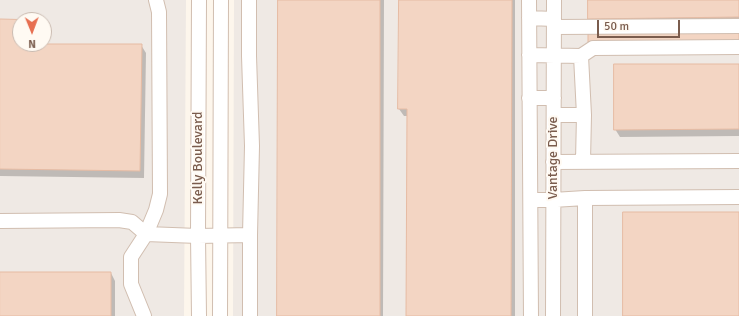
<!DOCTYPE html>
<html>
<head>
<meta charset="utf-8">
<style>
  body { margin:0 }
  #map { position:relative; width:739px; height:316px; overflow:hidden; background:#fdf6ec; font-family:Signika,sans-serif }
  canvas { display:block }
  .north { position:absolute; left:12px; top:12px; width:40px; height:40px; box-sizing:border-box; background:#fffaf3; border:1px solid #cabbb1; border-radius:50%; rotate:179deg; font-size:11px; font-weight:700; line-height:16px; text-align:center; color:#7a5c4d }
  .north::after { content:''; display:block; margin:auto; width:14px; height:18px; background:#e76f51; clip-path:polygon(50% 0,100% 100%,50% 72%,0 100%) }
  .scale { position:absolute; left:597px; top:20px; width:83px; height:18px; box-sizing:border-box; border:2px solid #7a5c4d; border-top:0; padding-left:5px; font-size:12px; line-height:14px; white-space:nowrap; color:#7a5c4d; -webkit-text-stroke:3px #fffaf3; paint-order:stroke }
</style>
</head>
<body>
<div id="map">
<canvas width="739" height="316"></canvas>
<div class="north">N</div>
<div class="scale">50 m</div>
</div>
<script>
const ctx = document.querySelector('canvas').getContext('2d');
ctx.lineJoin = 'round';
function paint(path, color) { ctx.fillStyle = color; ctx.fill(path, 'evenodd'); }
function strokePath(path, color, width, dash) { ctx.strokeStyle = color; ctx.lineWidth = width; ctx.lineCap = dash ? 'butt' : 'round'; ctx.setLineDash(dash || []); ctx.stroke(path); }
function label(font, color, halo, rows, align = 'center') {
  ctx.font = font + ' Signika,sans-serif'; ctx.lineWidth = 4; ctx.setLineDash([]); ctx.textBaseline = 'middle'; ctx.strokeStyle = halo; ctx.fillStyle = color; for (const [text, x, y, turn = 0] of rows) {
    ctx.save(); ctx.translate(x, y); ctx.rotate((+turn || 0) * Math.PI / 180); ctx.textAlign = isNaN(turn) ? turn : align; if (halo) ctx.strokeText(text, 0, 0); ctx.fillText(text, 0, 0); ctx.restore();
  }
}
paint(new Path2D(`
  M0 0H186L184 316H0ZM20 20H44V44H20Z
  M234 0H739V316H233Z`), '#efe9e4');
paint(new Path2D(`
  M279 0H384L383 316H278Z
  M400 0H515V316H407L408 116H404L399 109Z
  M589 0H739V25L594 26 589 18Z
  M0 20H20V44L141 45 146 53 144 178 0 176Z
  M739 65V136L620 137 615 129Z
  M111 273 115 281V316H0V274Z`), '#0003');
const building = new Path2D(`
  M278 0H380V316H277Z
  M399 0H512L511 316H406L407 109H398Z
  M588 0H739V17L588 19Z
  M0 19 38 20H20V44H142L140 171 0 169Z
  M739 30V41L588 42V31Z
  M614 64H739V129L614 130Z
  M623 212H739V316H623Z
  M0 272H111V316H0Z`);
paint(building, '#f3d5c3');
strokePath(building, '#e6bba3', 1);
const minor = new Path2D(`
  M529 0 531 316
  M529 18 554 19
  M554 27 739 26
  M529 55 581 56 593 48 739 47
  M581 56 584 115 583 161
  M529 98H554
  M554 115H584
  M553 162 739 161
  M531 200H553L585 198 739 197
  M0 221 119 220 132 222 146 234 156 210 160 194 159 12 156 0
  M144 316 131 284V257L146 234 198 236 250 235 252 146 249 56V0
  M199 316 198 236 199 0
  M220 316 221 0
  M250 316V235
  M553 316 554 0
  M585 316V198`);
strokePath(minor, '#d1beb0', 16);
strokePath(minor, '#fff', 14);
label('14px', '#7a5c4d', '#fffaf3', [
  ["Kelly Boulevard",198,158,-90],
  ["Vantage Drive",553,158,-90]
]);
</script>
</body>
</html>
